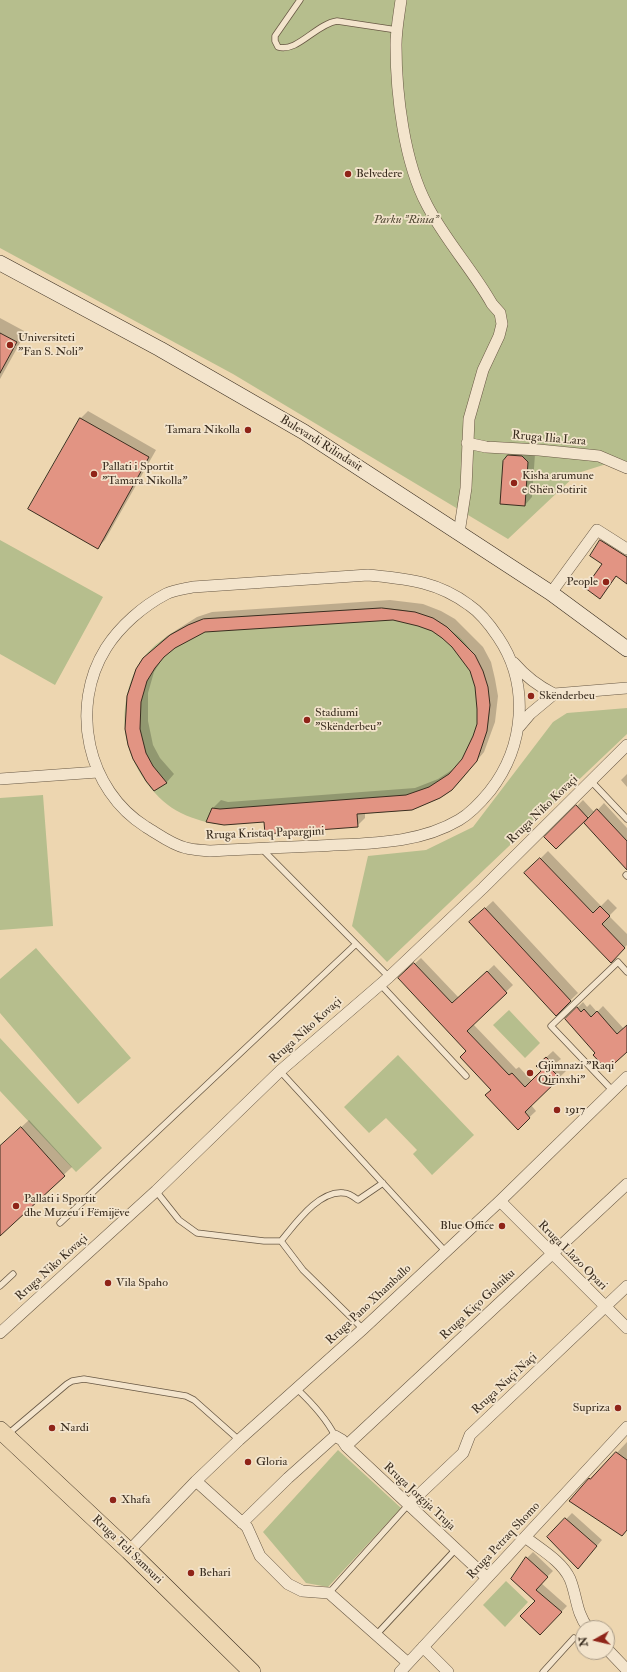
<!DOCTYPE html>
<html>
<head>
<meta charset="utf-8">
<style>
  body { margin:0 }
  #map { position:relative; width:627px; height:1672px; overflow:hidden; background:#edd6b0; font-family:"IM FELL Double Pica",serif }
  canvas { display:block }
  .north { position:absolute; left:575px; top:1620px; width:40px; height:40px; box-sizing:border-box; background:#f3e4cc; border:1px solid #a99b87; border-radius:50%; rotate:262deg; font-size:11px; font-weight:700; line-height:16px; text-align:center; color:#3b2e20 }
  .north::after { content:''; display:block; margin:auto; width:14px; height:18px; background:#8f2418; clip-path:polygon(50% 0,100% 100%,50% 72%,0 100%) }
</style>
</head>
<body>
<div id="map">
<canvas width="627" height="1672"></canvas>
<div class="north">N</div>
</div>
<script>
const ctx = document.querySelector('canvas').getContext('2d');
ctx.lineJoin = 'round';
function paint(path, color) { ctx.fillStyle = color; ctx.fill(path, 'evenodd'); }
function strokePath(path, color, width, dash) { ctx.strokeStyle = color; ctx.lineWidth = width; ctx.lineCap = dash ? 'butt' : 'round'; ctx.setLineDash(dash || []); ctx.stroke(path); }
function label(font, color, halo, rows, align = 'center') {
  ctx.font = font + ' "IM FELL Double Pica",serif'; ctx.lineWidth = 3.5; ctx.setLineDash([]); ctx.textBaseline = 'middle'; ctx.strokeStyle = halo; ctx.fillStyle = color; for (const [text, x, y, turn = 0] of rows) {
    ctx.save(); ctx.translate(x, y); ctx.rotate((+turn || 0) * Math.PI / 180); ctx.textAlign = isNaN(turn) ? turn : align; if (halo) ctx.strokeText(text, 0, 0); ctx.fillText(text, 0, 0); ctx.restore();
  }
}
paint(new Path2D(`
  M0 0H627V462L619 460 578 473 508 539 233 374 0 248Z
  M0 540 103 597 55 685 0 654Z
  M382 608C399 609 416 611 432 618 442 622 449 629 457 635 504 678 498 747 453 789 442 799 426 804 412 810L224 825C209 823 195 820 181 813 156 801 135 771 128 745 120 719 126 680 143 658 158 639 181 627 203 619Z
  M627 708V734L387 962 352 926 368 856 426 850 473 827 553 722 567 713Z
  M43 795 53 926 0 930V798Z
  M36 948 131 1058 78 1104 0 1013V979Z
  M509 1010 540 1043 525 1058 493 1025Z
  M0 1038 102 1148 76 1172 0 1091Z
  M398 1055 474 1135 432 1175 413 1154 417 1150 386 1118 369 1133 344 1107Z
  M338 1450 401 1508 328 1587 306 1583 263 1532Z
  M506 1581 528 1602 505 1627 483 1605Z`), '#b6be8d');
paint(new Path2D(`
  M0 318 26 332 0 379Z
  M88 411 156 450 105 540 98 547 30 508 81 418Z
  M517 448 535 454 532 497 525 505 509 456Z
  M605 537 627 551V580L617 575 600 598 603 564 601 541Z
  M390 600 423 604 441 611 455 619 483 647 491 662 495 679 498 696 495 722 484 752 460 781 365 813V818L357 826 265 821H208L213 808 221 800 228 802 415 788 438 779 455 768 463 760 474 736 478 724V708L476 687 471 670 453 646 432 631 418 625 393 619 204 631 174 648 163 658 154 672 148 693V721L153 745 160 758 174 774 167 782 155 790 134 759 144 658 167 636 197 617 212 612Z
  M627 774V787L621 780Z
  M583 800 595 813 604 803 627 828V868L593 812 556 847 546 837Z
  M548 851 601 906 608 899 617 908 609 916 627 934V945L611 961 526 873Z
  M493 901 578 993 556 1014 478 915Z
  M421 958 459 998 494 965 513 985 473 1024 516 1069 519 1067 532 1081 542 1071 537 1066 553 1051 561 1059 557 1062 566 1071 531 1105 536 1111 518 1128 467 1051 399 978Z
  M583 1002 587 1007 590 1004 597 1012 603 1006 624 1029 627 1026V1050L597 1053 566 1019Z
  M29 1120 72 1167 0 1235V1147Z
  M627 1442V1530L590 1479 596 1473 597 1474Z
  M572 1513 602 1540 583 1562 549 1537Z
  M533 1552 553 1571 541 1583 567 1606 546 1628 536 1601 527 1558Z`), '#0003');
const building = new Path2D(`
  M0 333 17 342 0 373Z
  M80 418 149 457 98 549 28 509Z
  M508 455 522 456 528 462 525 506 500 504 503 461Z
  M600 540 627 557V584L616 576 600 599 585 588 602 564 590 556Z
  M382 608 415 612 433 618 447 627 475 655 483 671 488 687 490 705 487 731 477 761 452 790 440 798 412 810 357 814 358 827 265 834 264 822 224 825 206 822 212 808 220 809 406 795 429 787 449 774 462 759 473 736 477 724V709L475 687 470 671 452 647 442 638 432 631 418 626 393 620 205 632 175 648 164 657 155 668 147 681 141 702 140 729 146 753 153 766 167 783 154 791 146 781 133 759 128 745 125 729 127 696 136 669 143 658 170 635 188 625 203 619Z
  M576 805 588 818 556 849 544 837Z
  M597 809 627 841V870L584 823Z
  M540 858 593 913 600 906 610 916 602 924 625 948 611 963 524 873Z
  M485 908 571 1001 556 1016 469 922Z
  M414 963 452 1003 487 971 507 993 467 1031 509 1075 512 1073 525 1087 541 1071 536 1066 546 1057 555 1066 551 1069 560 1078 525 1112 530 1118 518 1130 485 1095 491 1090 460 1057 466 1051 398 978Z
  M577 1007 581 1012 584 1009 591 1017 597 1011 617 1034 627 1025V1052L607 1070 593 1055 595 1053 565 1019Z
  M21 1127 65 1176 0 1236V1146Z
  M616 1452 627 1460V1530L622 1536 569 1501 589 1478 590 1479Z
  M565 1518 597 1546 578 1569 547 1537Z
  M526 1557 548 1577 536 1590 562 1612 540 1635 520 1616 535 1601 511 1579Z`);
paint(building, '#e29483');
strokePath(building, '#3b2e20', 1);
const service = new Path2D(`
  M300 0 275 36V41L278 47C297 53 316 24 337 21L397 30
  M591 781 627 819
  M261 848 389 977
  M626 875 627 876
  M380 984 466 1076
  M280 1071 445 1251
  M612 1090 551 1026 618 962 627 972
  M156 1191 179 1220 197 1233 264 1241H281
  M60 1223 356 944
  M0 1286 13 1274
  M363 1329 303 1270 281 1241C296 1223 319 1190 344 1193 349 1193 354 1197 358 1200L383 1183
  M297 1389C312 1403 326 1418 335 1436
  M8 1434 67 1384 72 1381 84 1379 186 1396 194 1400 239 1440
  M329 1593 408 1505
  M377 1634 456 1549
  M543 1672 574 1638`);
const minor = new Path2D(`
  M401 0C399 15 396 30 396 45 396 94 404 162 427 205 445 240 473 270 492 304L500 313 502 324 499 336 483 370 469 419 466 488 459 533
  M467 443 486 447 539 450 599 456 627 468
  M368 575C407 579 437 581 469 605 481 613 490 625 498 637 530 684 525 746 490 791 481 802 471 813 459 820 417 845 365 843 318 846 282 847 246 849 210 851 202 850 194 850 186 848 172 845 158 834 146 827 87 790 69 707 106 648 120 626 143 606 166 594 174 590 184 589 193 587Z
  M551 593 597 530 627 549
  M514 663C526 677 538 686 554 694
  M519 727 530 714 554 694 627 688
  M0 779 98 772
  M500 1201 627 1328
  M0 1333 156 1191 280 1071 389 977 483 888 627 745
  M346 1446 627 1184
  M196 1481 247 1527 260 1556 288 1584 302 1591 329 1593 408 1663
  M408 1505 463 1453 470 1435 627 1286
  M242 1523 288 1478 335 1436 342 1440 346 1446 487 1578
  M525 1537C540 1549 562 1561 570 1579 577 1596 576 1613 588 1628
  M129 1551 196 1481 239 1440 363 1329 500 1201 627 1077
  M423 1647 448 1672
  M607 1649 627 1670
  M400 1672 627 1427`);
const secondary = new Path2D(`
  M0 263 160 349 304 432 551 593 627 649`);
const primary = new Path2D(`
  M0 1430 129 1551 252 1672`);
strokePath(service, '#685844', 7);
strokePath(minor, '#685844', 12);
strokePath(secondary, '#3b2e20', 16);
strokePath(primary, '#3b2e20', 18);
strokePath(service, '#f3e4cc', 5.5);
strokePath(minor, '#f3e4cc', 11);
strokePath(secondary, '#f3e4cc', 15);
strokePath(primary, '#edd6b0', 17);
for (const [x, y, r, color] of [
  [348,174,4,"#8f2418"],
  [10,345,4,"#8f2418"],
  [248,430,4,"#8f2418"],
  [94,474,4,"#8f2418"],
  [514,483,4,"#8f2418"],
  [606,582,4,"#8f2418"],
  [531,696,4,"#8f2418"],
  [307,720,4,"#8f2418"],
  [530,1073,4,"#8f2418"],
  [557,1110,4,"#8f2418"],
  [16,1206,4,"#8f2418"],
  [502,1226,4,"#8f2418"],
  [108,1283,4,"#8f2418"],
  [618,1408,4,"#8f2418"],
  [52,1428,4,"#8f2418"],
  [248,1462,4,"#8f2418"],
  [113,1500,4,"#8f2418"],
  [191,1573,4,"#8f2418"]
]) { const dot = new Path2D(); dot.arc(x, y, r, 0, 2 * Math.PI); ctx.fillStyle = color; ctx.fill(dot); strokePath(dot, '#f3e4cc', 1.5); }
label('12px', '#3b2e20', '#f3e4cc', [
  ["Belvedere",356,174],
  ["Universiteti",18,338],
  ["\"Fan S. Noli\"",18,352],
  ["Tamara Nikolla",240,430,"right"],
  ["Pallati i Sportit",102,467],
  ["\"Tamara Nikolla\"",102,481],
  ["Kisha arumune",522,476],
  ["e Shën Sotirit",522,490],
  ["People",598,582,"right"],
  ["Skënderbeu",539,696],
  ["Stadiumi",315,713],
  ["\"Skënderbeu\"",315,727],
  ["Gjimnazi \"Raqi",538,1066],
  ["Qirinxhi\"",538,1080],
  ["1917",565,1110],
  ["Pallati i Sportit",24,1199],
  ["dhe Muzeu i Fëmijëve",24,1213],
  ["Blue Office",494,1226,"right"],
  ["Vila Spaho",116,1283],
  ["Supriza",610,1408,"right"],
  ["Nardi",60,1428],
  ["Gloria",256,1462],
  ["Xhafa",121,1500],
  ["Behari",199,1573]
], 'left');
label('italic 12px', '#544b36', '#f3e4cc', [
  ["Parku \"Rinia\"",406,220]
]);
label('12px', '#3b2e20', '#f3e4cc', [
  ["Rruga Ilia Lara",549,439,5],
  ["Bulevardi Rilindasit",321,444,32],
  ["Rruga Niko Kovaçi",543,810,-44],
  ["Rruga Kristaq Papargjini",265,834,-2],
  ["Rruga Niko Kovaçi",306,1031,-42],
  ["Rruga Llazo Opari",572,1256,45],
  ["Rruga Niko Kovaçi",52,1268,-42],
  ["Rruga Pano Xhamballo",369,1305,-43],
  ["Rruga Kiço Golniku",478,1305,-43],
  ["Rruga Nuçi Naçi",505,1384,-43],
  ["Rruga Jorgija Truja",419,1497,43],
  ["Rruga Petraq Shomo",504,1541,-47],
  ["Rruga Teli Samsuri",127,1550,44]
]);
</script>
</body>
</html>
